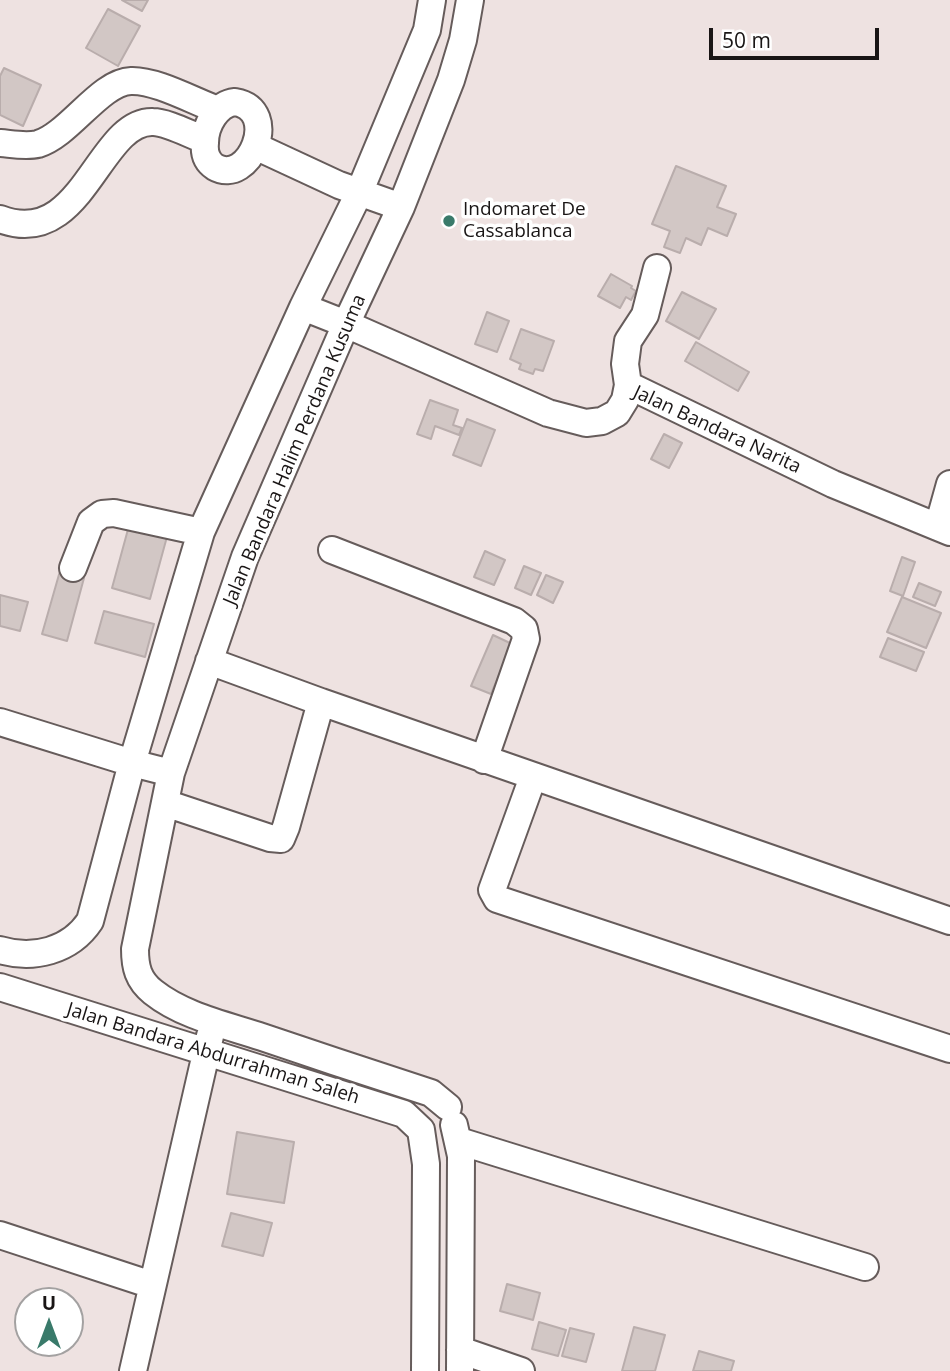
<!DOCTYPE html>
<html>
<head>
<meta charset="utf-8">
<style>
  body { margin:0 }
  #map { position:relative; width:950px; height:1371px; overflow:hidden; background:#eee2e1; font-family:"Open Sans",sans-serif }
  canvas { display:block }
  .north { position:absolute; left:14px; top:1287px; width:70px; height:70px; box-sizing:border-box; background:#fff; border:2px solid #a3a1a1; border-radius:50%; rotate:0deg; font-size:19px; font-weight:700; line-height:28px; text-align:center; color:#191515 }
  .north::after { content:''; display:block; margin:auto; width:24px; height:32px; background:#397a6a; clip-path:polygon(50% 0,100% 100%,50% 72%,0 100%) }
  .scale { position:absolute; left:709px; top:28px; width:170px; height:32px; box-sizing:border-box; border:4px solid #191515; border-top:0; padding-left:9px; font-size:21px; line-height:24px; white-space:nowrap; color:#191515; -webkit-text-stroke:5px #fff; paint-order:stroke }
</style>
</head>
<body>
<div id="map">
<canvas width="950" height="1371"></canvas>
<div class="north">U</div>
<div class="scale">50 m</div>
</div>
<script>
const ctx = document.querySelector('canvas').getContext('2d');
ctx.lineJoin = 'round';
function paint(path, color) { ctx.fillStyle = color; ctx.fill(path, 'evenodd'); }
function strokePath(path, color, width, dash) { ctx.strokeStyle = color; ctx.lineWidth = width; ctx.lineCap = dash ? 'butt' : 'round'; ctx.setLineDash(dash || []); ctx.stroke(path); }
function label(font, color, halo, rows, align = 'center') {
  ctx.font = font + ' "Open Sans",sans-serif'; ctx.lineWidth = 7; ctx.setLineDash([]); ctx.textBaseline = 'middle'; ctx.strokeStyle = halo; ctx.fillStyle = color; for (const [text, x, y, turn = 0] of rows) {
    ctx.save(); ctx.translate(x, y); ctx.rotate((+turn || 0) * Math.PI / 180); ctx.textAlign = isNaN(turn) ? turn : align; if (halo) ctx.strokeText(text, 0, 0); ctx.fillText(text, 0, 0); ctx.restore();
  }
}
const building = new Path2D(`
  M122 0H148L142 11Z
  M108 9 140 26 118 66 86 48Z
  M4 68 41 85 23 126 0 115V76Z
  M676 166 726 186 717 207 736 214 727 236 708 228 701 245 686 238 680 253 664 247 670 231 652 224Z
  M611 274 632 286 631 288 636 291 631 300 626 297 620 308 598 296Z
  M682 292 716 309 699 339 666 321Z
  M487 312 509 321 497 352 475 344Z
  M521 329 554 341 543 371 535 369 533 374 519 369 521 364 510 359Z
  M696 342 749 372 738 391 685 361Z
  M430 400 458 410 453 425 462 428 459 435 435 426 431 439 417 434Z
  M467 419 495 430 481 466 453 455Z
  M664 434 682 443 669 468 651 459Z
  M130 522 168 533 150 599 112 588Z
  M485 551 505 560 494 585 474 577Z
  M902 557 915 562 903 596 890 591Z
  M524 566 541 573 531 595 515 588Z
  M60 571 84 578 67 641 42 634Z
  M546 575 563 582 553 603 537 595Z
  M919 583 941 592 935 606 913 597Z
  M0 595 28 602 20 631 0 626Z
  M902 597 941 613 926 648 887 632Z
  M104 611 154 624 145 657 95 643Z
  M493 635 512 644 491 694 471 686Z
  M888 638 924 652 916 671 880 657Z
  M237 1132 294 1142 284 1203 227 1194Z
  M231 1213 272 1223 263 1256 222 1246Z
  M507 1284 540 1293 533 1320 500 1311Z
  M539 1322 566 1330 558 1356 532 1349Z
  M634 1327 665 1335 655 1371H622Z
  M570 1328 594 1334 586 1362 562 1356Z
  M699 1351 734 1361 731 1371H693Z`);
paint(building, '#d2c7c5');
strokePath(building, '#b9adac', 2);
const street = new Path2D(`
  M235 102C282 110 249 187 215 167 206 161 204 152 205 143 205 125 217 104 235 102Z
  M0 143C12 144 26 147 38 144 69 135 100 82 131 81 156 80 193 101 218 110
  M255 146 339 185 401 207
  M0 219C83 251 98 120 153 122 167 122 191 135 205 140
  M303 307 346 324 548 413 586 423 602 421 617 413 625 400 628 385 625 364 628 341 645 315 657 268
  M628 385 833 484 950 532
  M938 527 950 484
  M332 550 514 621 524 629 526 639 484 760
  M73 568 91 522 102 514 114 513 201 532
  M321 702 950 921
  M0 722 132 763 171 773
  M533 777 492 890 497 899 950 1049
  M165 803 270 838 281 839 286 827 321 702 209 661
  M0 950C33 960 70 951 90 921L132 763 201 532 303 307 359 193 427 30 432 0
  M0 987 404 1114 421 1130
  M448 1107 431 1093C375 1075 318 1056 262 1037 226 1025 183 1016 153 992 138 980 135 967 135 949L171 773 245 557 346 324 401 207 451 80 463 40 470 0
  M454 1125 461 1156 460 1371
  M421 1130 426 1164 425 1371
  M459 1141 865 1267
  M0 1235 152 1285
  M460 1350 521 1371
  M133 1371 210 1036`);
strokePath(street, '#665c5b', 30);
strokePath(street, '#fff', 26);
for (const [x, y, r, color] of [
  [449,221,7,"#397a6a"]
]) { const dot = new Path2D(); dot.arc(x, y, r, 0, 2 * Math.PI); ctx.fillStyle = color; ctx.fill(dot); strokePath(dot, '#fff', 2.5); }
label('19px', '#191515', '#fff', [
  ["Indomaret De",463,210],
  ["Cassablanca",463,232]
], 'left');
label('19px', '#191515', '#fff', [
  ["Jalan Bandara Narita",717,430,25],
  ["Jalan Bandara Halim Perdana Kusuma",295,450,-67],
  ["Jalan Bandara Abdurrahman Saleh",213,1054,17]
]);
</script>
</body>
</html>
